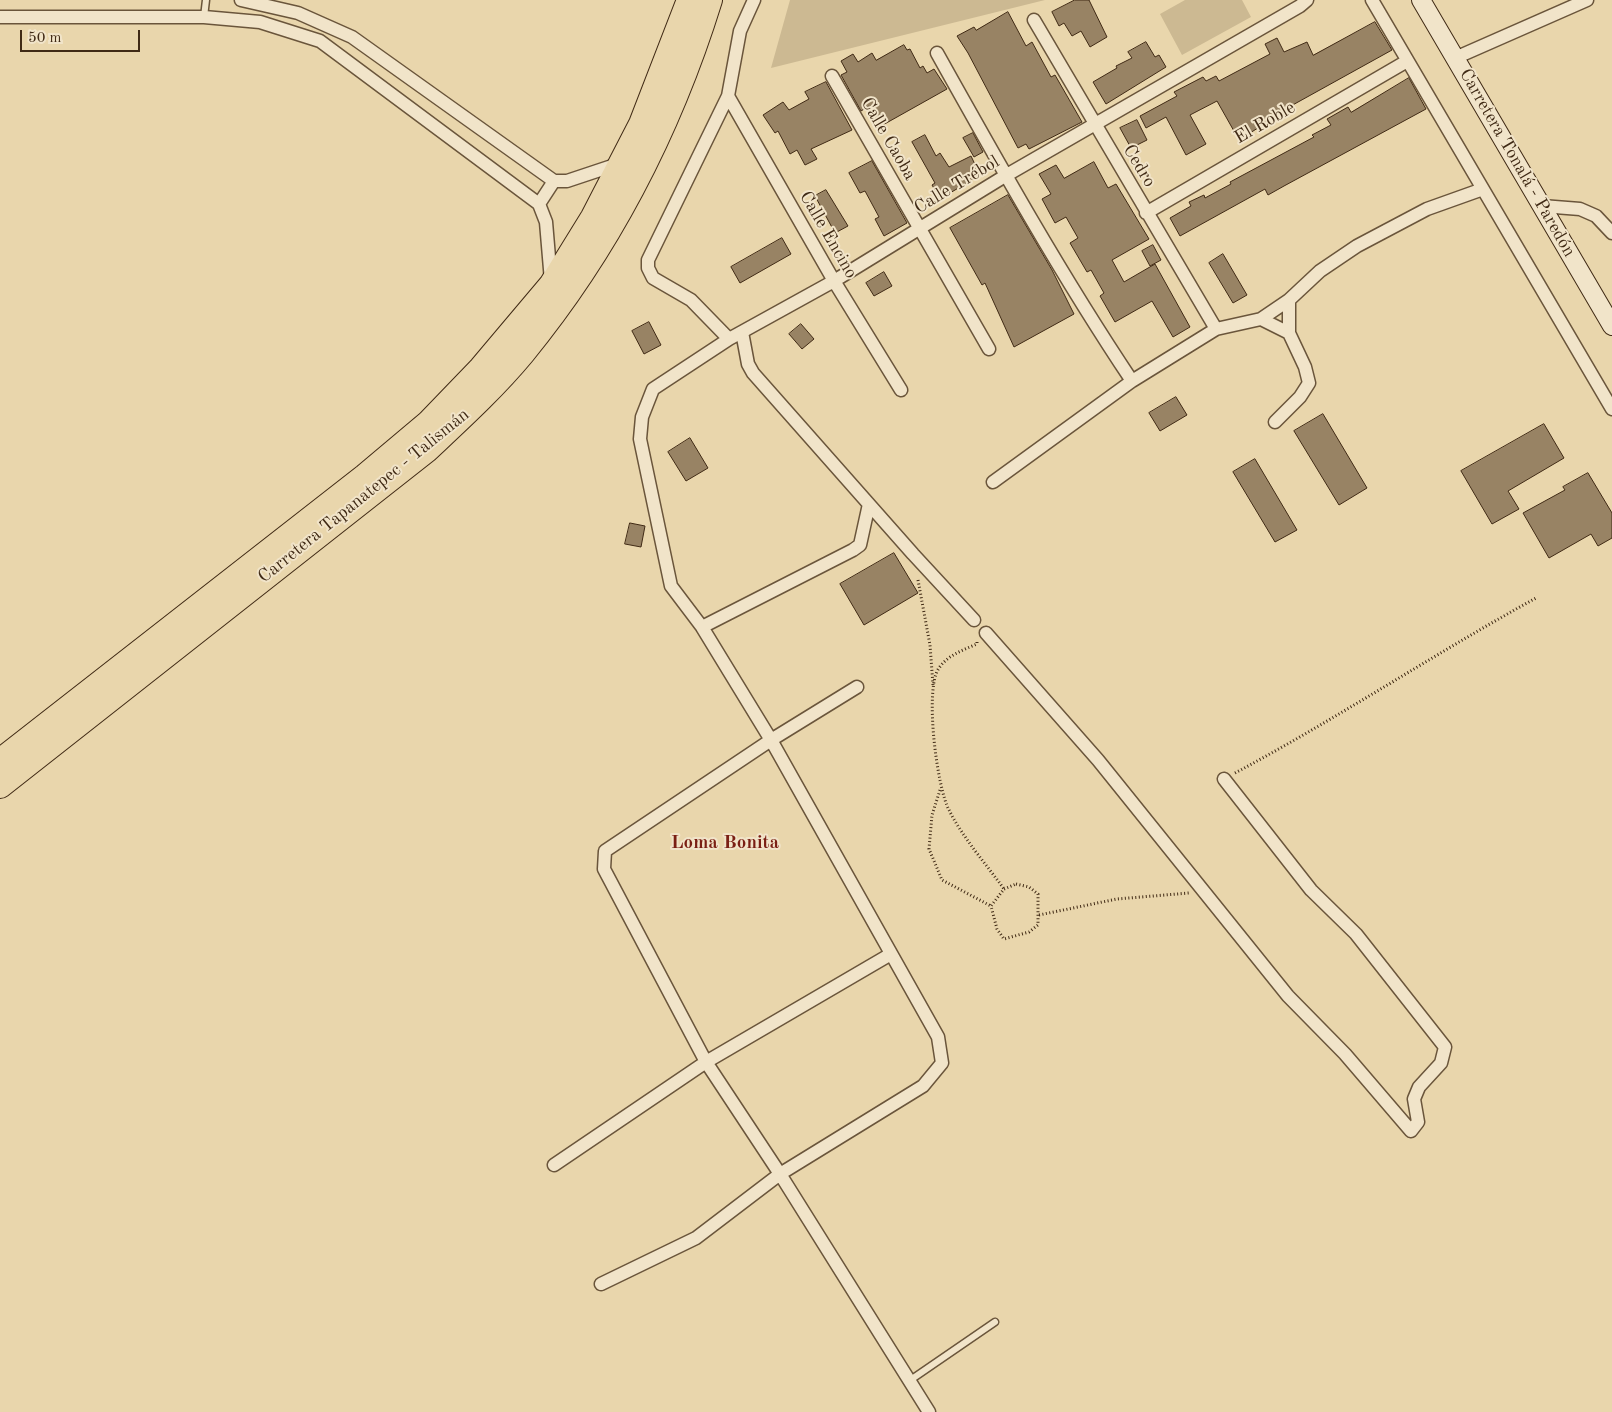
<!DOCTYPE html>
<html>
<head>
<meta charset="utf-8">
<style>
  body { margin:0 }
  #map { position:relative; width:1612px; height:1412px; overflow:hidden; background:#e9d6ac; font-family:"Old Standard TT",serif }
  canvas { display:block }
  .scale { position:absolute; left:20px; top:30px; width:120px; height:22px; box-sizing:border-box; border:2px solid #402a15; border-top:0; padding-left:6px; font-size:15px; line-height:18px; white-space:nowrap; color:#402a15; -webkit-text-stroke:4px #f1e4c9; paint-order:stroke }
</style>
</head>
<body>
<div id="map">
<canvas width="1612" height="1412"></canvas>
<div class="scale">50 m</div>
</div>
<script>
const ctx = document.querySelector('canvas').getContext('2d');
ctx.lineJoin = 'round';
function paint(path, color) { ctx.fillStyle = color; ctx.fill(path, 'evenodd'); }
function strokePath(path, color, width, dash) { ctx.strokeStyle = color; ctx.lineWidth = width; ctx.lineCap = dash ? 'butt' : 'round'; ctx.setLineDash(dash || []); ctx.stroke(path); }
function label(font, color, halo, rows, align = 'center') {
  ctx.font = font + ' "Old Standard TT",serif'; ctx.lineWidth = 4; ctx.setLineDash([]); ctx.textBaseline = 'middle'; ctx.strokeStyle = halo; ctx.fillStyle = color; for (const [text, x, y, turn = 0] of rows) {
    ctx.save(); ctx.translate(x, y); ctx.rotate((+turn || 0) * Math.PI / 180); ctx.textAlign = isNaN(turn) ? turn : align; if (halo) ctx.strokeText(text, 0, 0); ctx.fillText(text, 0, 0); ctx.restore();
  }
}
paint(new Path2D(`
  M790 0H1045L771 68Z
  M1185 0H1242L1251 17 1182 55 1160 14Z`), '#ccb992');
const building = new Path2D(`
  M1075 0H1089L1107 37 1090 47 1081 31 1072 36 1064 23 1059 26 1052 12Z
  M1008 12 1026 46 1032 42 1051 77 1055 75 1082 122 1029 149 1026 144 1018 148 968 53 957 36 974 27 976 30Z
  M1375 22 1392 50 1271 117 1272 119 1239 140 1217 101 1190 115 1206 144 1186 155 1166 117 1146 128 1140 116 1177 96 1174 92 1203 77 1206 81 1216 76 1219 81 1270 54 1265 44 1277 38 1284 52 1307 42 1313 55Z
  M1146 42 1155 57 1159 55 1166 67 1106 104 1093 82 1117 68 1116 66 1132 58 1128 52Z
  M904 45 907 50 910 49 920 68 923 66 927 73 934 69 947 89 881 126 869 106 861 111 841 75 847 72 841 61 853 54 858 62 872 53 876 60Z
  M1409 78 1426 109 1284 186 1268 195 1265 189 1180 236 1170 218 1191 206 1189 202 1204 195 1205 198 1231 184 1230 182 1314 137 1312 135 1331 125 1327 119 1348 107 1351 112Z
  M826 82 852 130 811 149 817 159 805 165 797 150 790 154 778 131 775 133 763 115 783 102 789 110 809 99 805 92Z
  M1137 120 1147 140 1131 148 1120 128Z
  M973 133 983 152 974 157 963 138Z
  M925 135 936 156 940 153 949 167 971 156 980 175 940 199 932 185 935 183 912 142Z
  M872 161 907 223 884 236 875 219 879 217 865 191 860 193 849 173Z
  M1094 162 1108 188 1116 184 1149 239 1112 260 1124 282 1155 264 1190 327 1173 337 1152 301 1115 322 1100 296 1104 293 1091 270 1087 272 1070 243 1078 238 1066 217 1055 223 1042 199 1051 194 1039 174 1056 165 1064 178Z
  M826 190 848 226 835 233 815 196Z
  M1008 195 1052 270 1074 314 1014 347 985 283 982 285 950 228Z
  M782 238 791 254 740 283 731 267Z
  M1153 245 1161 260 1150 266 1142 251Z
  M1223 254 1247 295 1233 303 1209 263Z
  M884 272 892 286 874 296 866 283Z
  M649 322 661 345 644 354 632 331Z
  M801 324 814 339 802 349 789 334Z
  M1176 397 1187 415 1160 431 1149 413Z
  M1323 414 1367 488 1339 505 1294 431Z
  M1544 424 1564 458 1508 491 1519 509 1492 524 1461 471Z
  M690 438 708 468 686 481 668 452Z
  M1255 459 1297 530 1275 542 1233 472Z
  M1588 473 1612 513V538L1598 546 1591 534 1549 558 1523 513 1565 490 1563 487Z
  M630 523 645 526 641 547 625 544Z
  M894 553 918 593 864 625 840 584Z`);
paint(building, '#988364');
strokePath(building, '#402a15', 1);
const lane = new Path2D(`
  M204 17 206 0
  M909 1381 995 1322`);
const street = new Path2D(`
  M241 0 298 13 352 37 554 181H567L621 163
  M1372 0 1612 409
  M0 17H204L260 22 320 41 539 204 546 222 551 281
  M1034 20 1216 329
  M937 53C999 164 1061 275 1132 381
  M1455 58 1587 0
  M832 76 989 349
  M728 96 834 281 901 390
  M539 204 554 181
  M1542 206 1580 209 1596 216 1612 233
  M1146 213 1402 64
  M1261 319 1289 333 1305 367 1309 383 1300 397 1275 422
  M742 332 748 364 753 373 913 554 974 620
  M1289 333V300
  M729 339 691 300 653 278 648 268V260L728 96 740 31 754 0
  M993 482 1132 381 1216 329 1261 319 1289 300 1320 271 1357 246 1427 209 1483 189
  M702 627 853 550 860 545 869 504
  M986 633 1098 760 1288 996 1345 1054 1411 1131 1418 1122 1414 1099 1419 1087 1441 1063 1445 1047 1356 934 1311 890 1224 779
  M857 687 771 740 605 851 604 869 706 1062 780 1174 929 1412
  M554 1165 706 1062 891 954
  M601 1284 696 1238 780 1174 923 1086 942 1063 938 1037 771 740 702 627 671 586 640 439 642 417 653 389 729 339 834 281 1005 176 1300 6 1307 0`);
const secondary = new Path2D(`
  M1421 0 1612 326`);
const highway = new Path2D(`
  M0 761 365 476 428 423 481 368 551 285 593 217 641 124 689 0
  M0 786 427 450C460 419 494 388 523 353 609 248 670 129 710 0`);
strokePath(lane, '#6a553b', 9);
strokePath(street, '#6a553b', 15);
strokePath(secondary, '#402a15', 20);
strokePath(highway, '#402a15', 26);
strokePath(new Path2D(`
  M918 580 930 645 933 685
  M977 642V644C963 650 948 655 939 668 924 688 937 788 949 810 963 838 986 864 1004 889
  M1235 773C1338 718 1434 654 1536 598
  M940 790 932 815 929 849 942 880 991 906
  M1016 884 1029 887 1038 894V925L1029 932 1004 939 997 929 991 906 1004 889Z
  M1039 915 1117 899 1189 893`), '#402a15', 3, [1, 2.5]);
strokePath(lane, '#f1e4c9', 6);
strokePath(street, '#f1e4c9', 12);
strokePath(secondary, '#f1e4c9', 18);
strokePath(highway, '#e9d6ac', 24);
label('18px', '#402a15', '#f1e4c9', [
  ["El Roble",1265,123,-30],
  ["Calle Caoba",888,139,60],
  ["Carretera Tonalá - Paredón",1517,163,60],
  ["Cedro",1139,166,59],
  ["Calle Trébol",957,185,-31],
  ["Calle Encino",828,235,60],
  ["Carretera Tapanatepec - Talismán",364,496,-39]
]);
label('bold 19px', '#7a1f14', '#f1e4c9', [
  ["Loma Bonita",725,843]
]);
</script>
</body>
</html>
